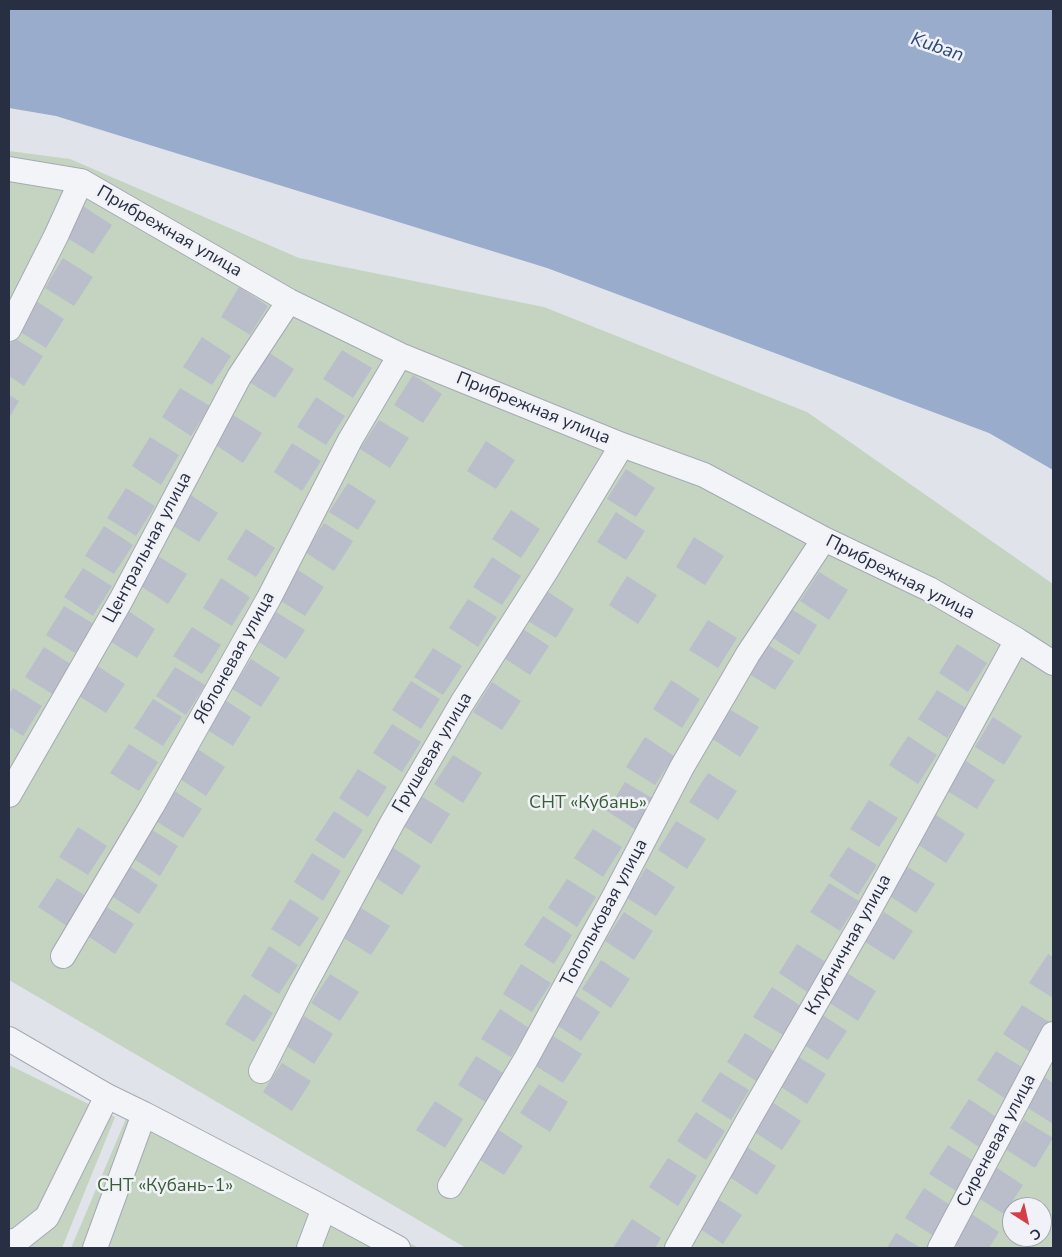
<!DOCTYPE html>
<html>
<head>
<meta charset="utf-8">
<style>
  body { margin:0 }
  #map { position:relative; width:1062px; height:1257px; overflow:hidden; background:#e0e3ea; font-family:"Nunito Sans",sans-serif }
  canvas { display:block }
  .frame { position:absolute; inset:0; border:10px solid #282f42; pointer-events:none }
  .north { position:absolute; left:1002px; top:1197px; width:50px; height:50px; box-sizing:border-box; background:#f0f2f7; border:1px solid #a0a4af; border-radius:50%; rotate:145deg; font-size:14px; font-weight:700; line-height:20px; text-align:center; color:#282f42 }
  .north::after { content:''; display:block; margin:auto; width:18px; height:22px; background:#d63e45; clip-path:polygon(50% 0,100% 100%,50% 72%,0 100%) }
</style>
</head>
<body>
<div id="map">
<canvas width="1062" height="1257"></canvas>
<div class="frame"></div>
<div class="north">С</div>
</div>
<script>
const ctx = document.querySelector('canvas').getContext('2d');
ctx.lineJoin = 'round';
function paint(path, color) { ctx.fillStyle = color; ctx.fill(path, 'evenodd'); }
function strokePath(path, color, width, dash) { ctx.strokeStyle = color; ctx.lineWidth = width; ctx.lineCap = dash ? 'butt' : 'round'; ctx.setLineDash(dash || []); ctx.stroke(path); }
function label(font, color, halo, rows, align = 'center') {
  ctx.font = font + ' "Nunito Sans",sans-serif'; ctx.lineWidth = 5; ctx.setLineDash([]); ctx.textBaseline = 'middle'; ctx.strokeStyle = halo; ctx.fillStyle = color; for (const [text, x, y, turn = 0] of rows) {
    ctx.save(); ctx.translate(x, y); ctx.rotate((+turn || 0) * Math.PI / 180); ctx.textAlign = isNaN(turn) ? turn : align; if (halo) ctx.strokeText(text, 0, 0); ctx.fillText(text, 0, 0); ctx.restore();
  }
}
paint(new Path2D(`
  M9 151 70 159 299 258 544 307 807 412 1053 584V1248H466L9 980ZM1012 1207H1042V1237H1012Z
  M9 1065 115 1117 62 1248H9Z
  M134 1100 419 1248H71Z`), '#c4d4c1');
paint(new Path2D(`
  M9 9H1053V470L989 433 547 268 56 116 9 108Z`), '#99accc');
paint(new Path2D(`
  M83 206 112 225 93 254 64 236Z
  M63 258 93 277 74 306 45 288Z
  M239 287 268 306 250 335 221 317Z
  M36 301 64 319 46 348 17 330Z
  M202 337 231 356 212 385 183 367Z
  M14 338 43 356 24 386 9 376V346Z
  M265 350 294 369 275 398 246 380Z
  M342 350 372 368 353 398 323 379Z
  M413 375 442 394 423 423 394 405Z
  M180 388 210 406 191 436 162 417Z
  M9 395 19 401 9 418Z
  M316 397 345 416 326 445 297 427Z
  M233 415 262 433 243 463 214 444Z
  M379 420 409 438 390 468 360 449Z
  M150 437 179 455 161 485 132 466Z
  M486 441 515 460 496 489 467 471Z
  M292 443 321 461 302 491 274 472Z
  M626 469 655 488 636 517 607 499Z
  M348 483 376 501 358 530 329 512Z
  M126 488 155 506 136 536 107 518Z
  M189 494 218 513 199 542 170 524Z
  M511 510 540 529 521 558 492 539Z
  M616 512 645 531 626 560 597 542Z
  M324 523 353 541 334 571 305 552Z
  M104 526 133 545 114 574 85 556Z
  M246 529 275 548 256 577 227 559Z
  M694 537 724 556 705 585 676 567Z
  M158 556 187 574 168 604 139 585Z
  M492 557 521 576 502 605 473 587Z
  M83 568 112 586 93 616 64 597Z
  M295 568 324 587 305 616 276 598Z
  M819 572 848 590 829 620 800 601Z
  M627 576 657 595 638 624 609 605Z
  M221 578 250 597 232 626 203 608Z
  M545 590 574 609 556 638 526 620Z
  M468 599 497 617 478 647 449 628Z
  M64 606 94 624 75 653 46 635Z
  M788 607 817 625 799 655 770 636Z
  M127 610 155 629 137 658 108 640Z
  M276 612 305 630 286 659 257 641Z
  M708 620 737 638 718 668 689 650Z
  M192 627 221 645 202 674 173 656Z
  M520 627 549 646 530 675 501 656Z
  M765 643 794 661 775 690 746 672Z
  M957 644 987 663 968 692 939 673Z
  M44 647 72 665 54 695 25 677Z
  M433 648 462 666 443 695 414 677Z
  M251 659 280 678 261 707 232 689Z
  M96 665 125 684 106 713 77 695Z
  M175 667 205 685 186 715 156 696Z
  M671 680 700 699 682 728 653 709Z
  M411 681 440 699 421 729 392 710Z
  M492 682 521 701 502 730 473 712Z
  M13 688 42 706 23 736 9 727V694Z
  M937 690 966 708 947 738 918 719Z
  M222 698 251 717 233 746 204 728Z
  M153 699 182 717 163 746 134 728Z
  M729 709 759 727 740 757 711 738Z
  M993 717 1022 736 1004 765 975 747Z
  M392 724 421 742 402 772 373 753Z
  M908 736 937 755 918 784 889 765Z
  M645 737 674 756 655 785 626 767Z
  M129 744 158 762 139 791 110 773Z
  M196 748 225 767 206 796 177 777Z
  M453 755 482 773 463 803 434 784Z
  M966 761 995 780 977 809 947 791Z
  M358 769 387 787 368 817 339 798Z
  M708 773 737 791 718 820 689 802Z
  M625 782 655 800 636 830 607 811Z
  M173 790 202 809 183 838 154 820Z
  M421 796 450 814 431 844 402 825Z
  M869 800 898 818 879 847 850 829Z
  M334 811 363 830 344 859 315 840Z
  M936 815 965 834 946 863 917 844Z
  M676 821 706 839 687 869 658 850Z
  M78 827 107 846 88 875 59 857Z
  M149 828 178 846 160 876 131 857Z
  M593 829 622 847 603 877 574 858Z
  M392 847 421 866 402 895 373 876Z
  M848 847 877 865 858 895 829 876Z
  M312 853 341 871 323 901 294 882Z
  M129 866 158 885 139 914 110 895Z
  M906 866 935 884 916 913 888 895Z
  M646 868 675 887 656 916 627 898Z
  M57 878 86 896 67 926 38 907Z
  M567 879 596 897 577 927 548 908Z
  M829 883 859 901 840 931 810 912Z
  M290 899 319 918 300 947 271 929Z
  M105 906 134 924 115 954 86 935Z
  M361 908 390 926 371 955 342 937Z
  M624 912 653 931 634 960 605 941Z
  M884 912 913 931 894 960 865 942Z
  M543 916 572 935 554 964 524 945Z
  M797 944 826 962 807 992 779 973Z
  M269 946 298 965 279 994 251 976Z
  M1048 954 1053 957V998L1029 983Z
  M601 960 630 979 611 1008 582 989Z
  M521 964 551 983 532 1012 503 994Z
  M847 973 876 991 858 1021 828 1002Z
  M330 974 359 992 340 1021 311 1003Z
  M772 987 801 1006 783 1035 753 1017Z
  M571 993 600 1012 581 1041 552 1022Z
  M244 994 273 1013 254 1042 225 1024Z
  M1022 1005 1051 1023 1032 1053 1003 1034Z
  M500 1009 529 1028 511 1057 481 1039Z
  M818 1012 847 1031 828 1060 799 1042Z
  M304 1016 333 1034 314 1064 285 1045Z
  M745 1033 775 1052 756 1081 727 1062Z
  M553 1036 582 1054 563 1083 534 1065Z
  M996 1051 1025 1069 1006 1099 977 1080Z
  M476 1056 505 1074 487 1103 458 1085Z
  M797 1056 826 1074 807 1104 778 1085Z
  M282 1063 311 1081 292 1111 263 1092Z
  M720 1072 749 1090 731 1120 701 1101Z
  M1043 1076 1053 1083V1124L1025 1106Z
  M539 1084 568 1102 550 1132 520 1113Z
  M969 1099 998 1118 979 1147 950 1128Z
  M435 1101 463 1119 445 1148 416 1130Z
  M772 1102 801 1121 782 1150 753 1131Z
  M696 1112 725 1131 706 1160 677 1141Z
  M1024 1120 1053 1138 1035 1168 1005 1149Z
  M494 1127 523 1146 504 1175 475 1157Z
  M948 1145 977 1163 958 1192 929 1174Z
  M747 1147 776 1166 757 1195 728 1176Z
  M668 1158 697 1176 678 1206 649 1187Z
  M994 1166 1023 1185 1004 1214 975 1196Z
  M924 1188 953 1207 934 1236 905 1218Z
  M713 1196 742 1215 723 1244 694 1225Z
  M970 1213 999 1232 989 1248H960L952 1243Z
  M632 1219 661 1238 655 1248H613Z
  M896 1233 921 1248H887Z`), '#babeca');
const minor = new Path2D(`
  M9 169 81 181 289 301 400 355 622 445 704 475 824 539 929 589 1017 640 1053 663
  M9 329 56 236 81 181
  M9 795 121 600 239 377 289 301
  M63 956 152 806 269 598 350 440 400 355
  M9 1039 107 1096 144 1114 324 1208 398 1248
  M261 1071 302 990 392 823 462 703 546 571 622 445
  M450 1186 526 1059 615 895 682 767 748 654 824 539
  M9 1242 18 1240 47 1217 107 1096
  M95 1248 144 1114
  M309 1248 324 1208
  M677 1248 749 1119 867 914 1017 640
  M940 1248 1053 1034`);
strokePath(minor, '#a5a9b4', 26);
strokePath(minor, '#f3f4f8', 24);
label('18px', '#282f42', '#f0f2f7', [
  ["Прибрежная улица",169,232,30],
  ["Прибрежная улица",533,409,22],
  ["Центральная улица",148,548,-62],
  ["Прибрежная улица",900,578,27],
  ["Яблоневая улица",235,658,-61],
  ["Грушевая улица",433,753,-59],
  ["Топольковая улица",605,913,-62],
  ["Клубничная улица",849,945,-61],
  ["Сиреневая улица",997,1141,-62]
]);
label('18px', '#385f34', '#f0f2f7', [
  ["СНТ «Кубань»",588,804],
  ["СНТ «Кубань-1»",165,1187]
]);
label('italic 19px', '#2f4979', '#f0f2f7', [
  ["Kuban",937,48,19]
]);
</script>
</body>
</html>
